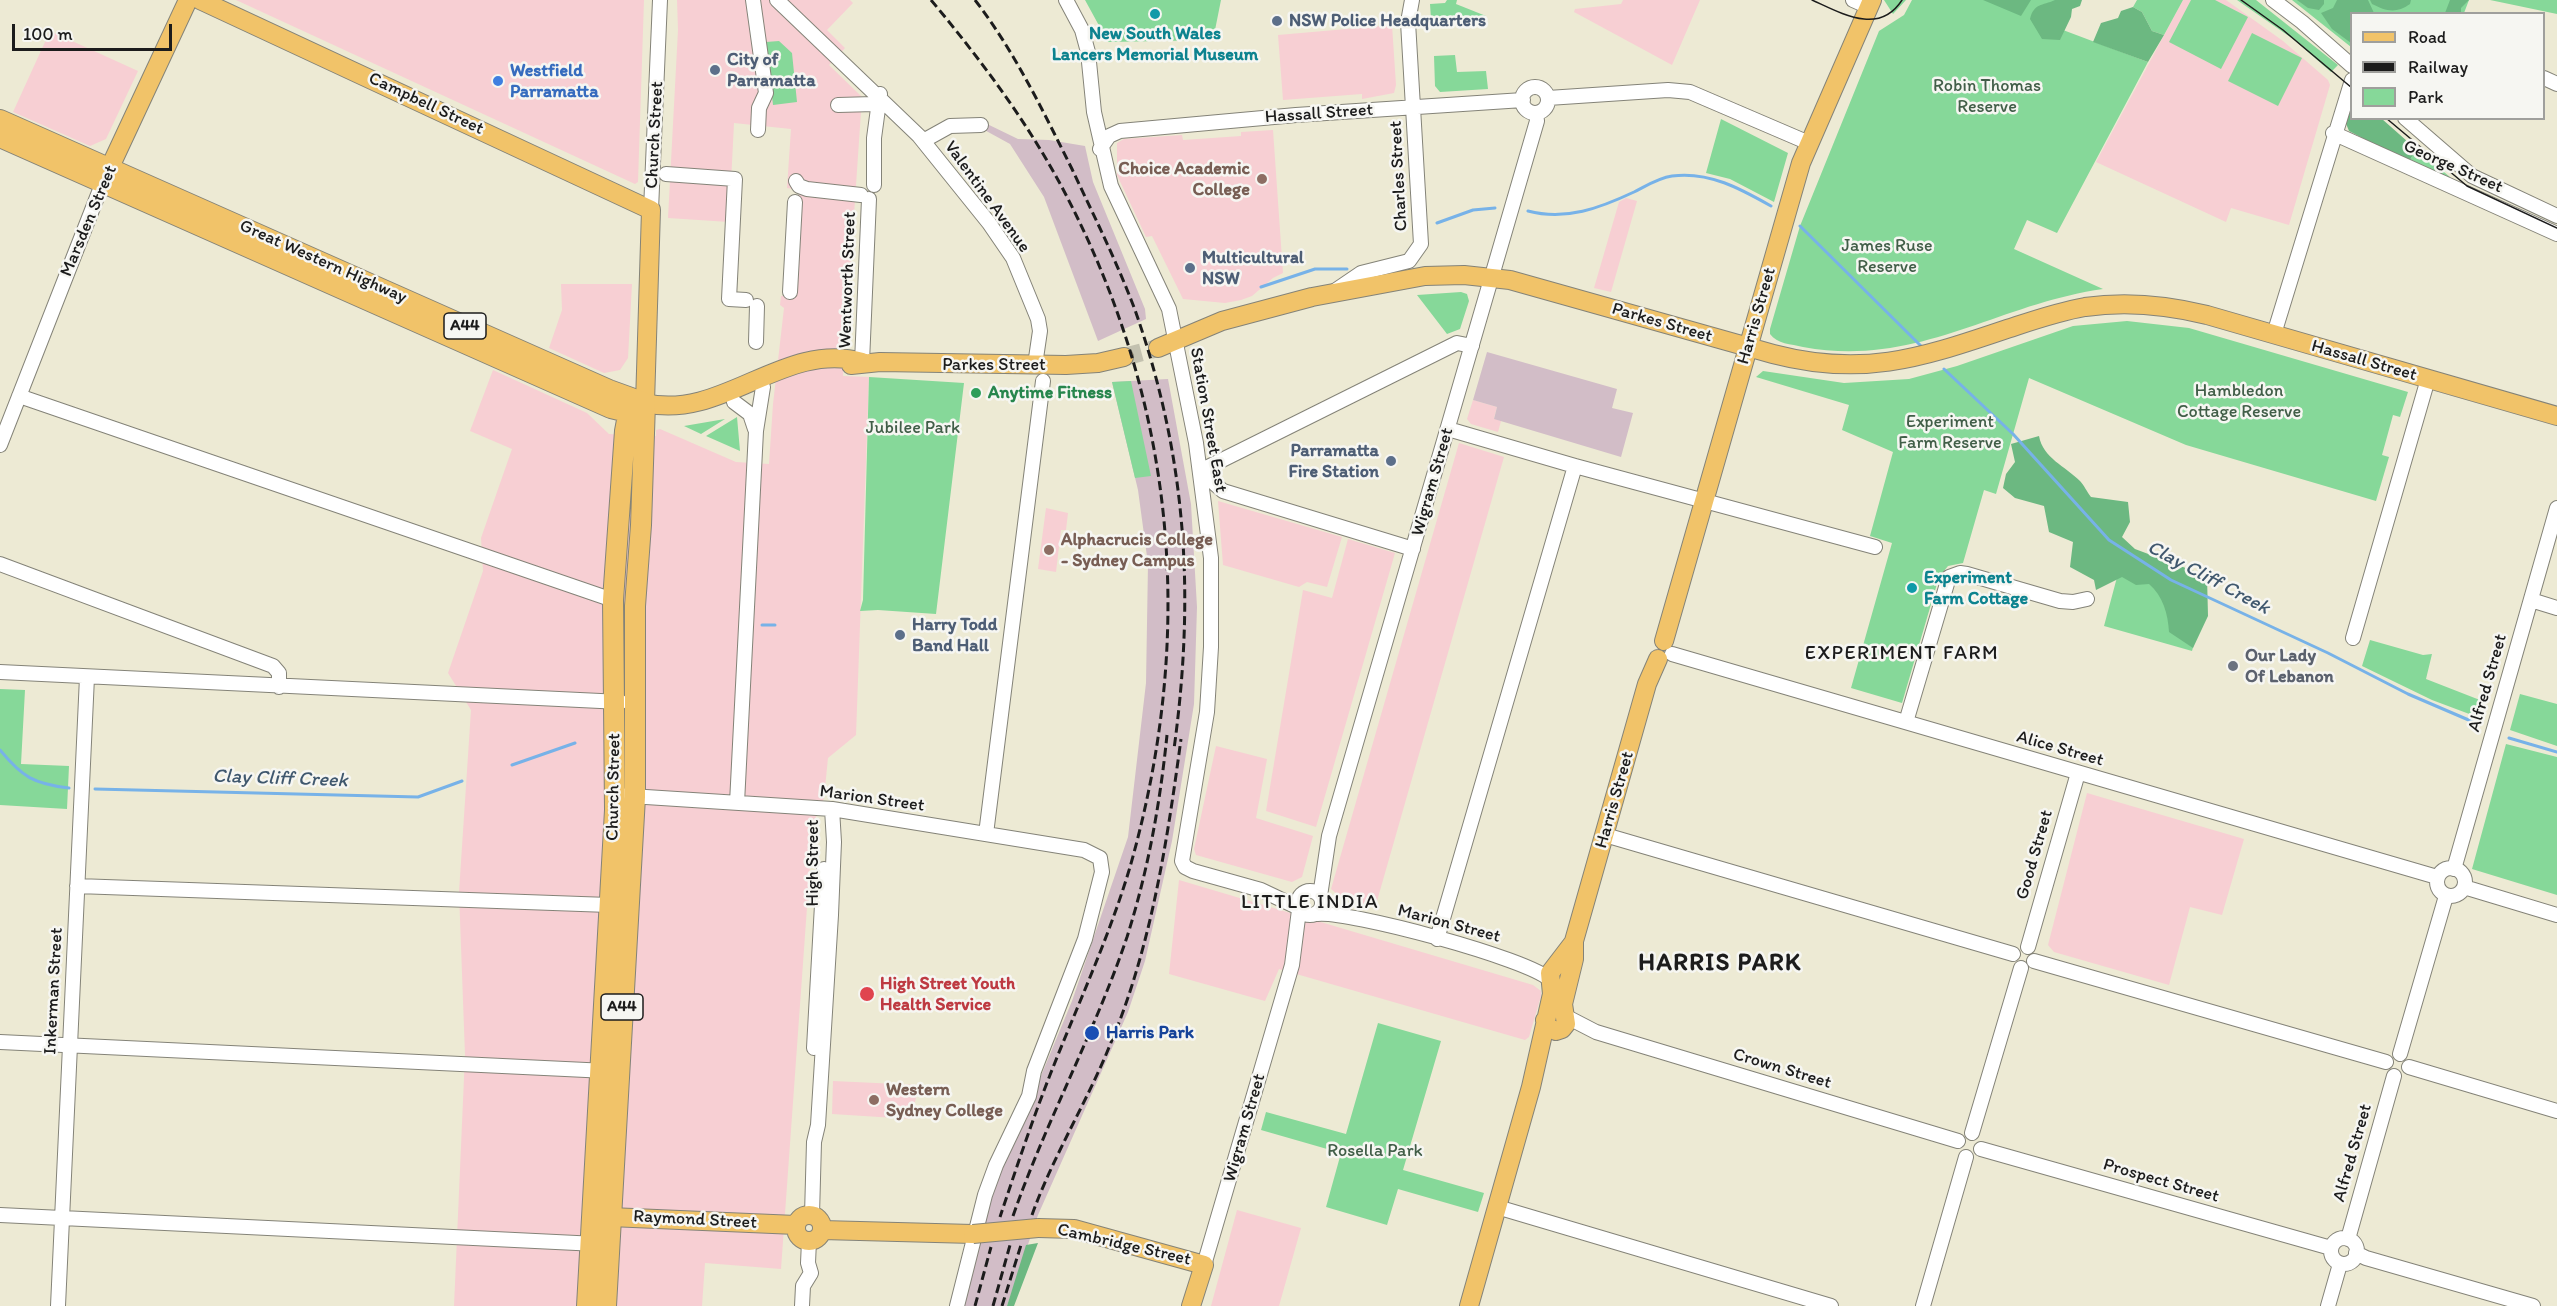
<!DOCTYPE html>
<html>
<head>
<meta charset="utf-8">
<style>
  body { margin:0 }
  #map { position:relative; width:2557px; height:1306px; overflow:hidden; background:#edead4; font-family:Itim,sans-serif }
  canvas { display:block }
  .legend { position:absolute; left:2350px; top:12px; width:195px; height:108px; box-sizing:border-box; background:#f6f6f2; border:2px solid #9f9f9c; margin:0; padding:8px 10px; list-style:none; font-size:18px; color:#1c1c1c }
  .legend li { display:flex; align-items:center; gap:12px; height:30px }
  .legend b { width:30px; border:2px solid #9f9f9c }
  .scale { position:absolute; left:12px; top:24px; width:160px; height:27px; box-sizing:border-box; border:3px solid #1c1c1c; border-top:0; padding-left:8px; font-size:18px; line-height:21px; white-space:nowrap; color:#1c1c1c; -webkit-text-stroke:4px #f6f6f2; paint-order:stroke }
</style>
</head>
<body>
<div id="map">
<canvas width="2557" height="1306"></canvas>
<ul class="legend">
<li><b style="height:8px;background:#f1c369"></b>Road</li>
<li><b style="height:8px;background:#1c1c1c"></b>Railway</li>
<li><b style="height:16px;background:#86d899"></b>Park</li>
</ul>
<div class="scale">100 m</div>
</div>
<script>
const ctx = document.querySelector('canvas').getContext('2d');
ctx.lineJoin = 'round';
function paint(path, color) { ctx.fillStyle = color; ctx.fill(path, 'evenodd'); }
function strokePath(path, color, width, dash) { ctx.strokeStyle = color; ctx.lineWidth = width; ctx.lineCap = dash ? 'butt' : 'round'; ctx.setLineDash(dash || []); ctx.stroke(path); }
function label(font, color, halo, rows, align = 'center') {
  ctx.font = font + ' Itim,sans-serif'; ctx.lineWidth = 5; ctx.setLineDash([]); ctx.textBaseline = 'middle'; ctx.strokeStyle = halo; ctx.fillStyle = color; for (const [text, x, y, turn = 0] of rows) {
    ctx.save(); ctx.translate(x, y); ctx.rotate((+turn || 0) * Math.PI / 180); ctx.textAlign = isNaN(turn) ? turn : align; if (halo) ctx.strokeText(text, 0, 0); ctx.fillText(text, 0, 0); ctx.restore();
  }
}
paint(new Path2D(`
  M236 0H644L638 182 635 184Z
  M677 0H850L853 3 827 30 845 48 829 65 862 97 843 376 869 377 856 735 828 758 824 798 813 824 781 1269 705 1263 702 1306H454L465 1055 459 892 471 710 448 673 483 571 481 538 512 449 470 431 493 370 587 413 609 434 656 436V430L660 429 736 462 769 464 773 404 784 308 780 305 781 296H793L799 190 787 188 791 129 734 123 729 222 668 218 678 30Z
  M1623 0H1700L1672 65 1574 12 1575 9 1621 4Z
  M2183 0H2226L2283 41 2328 80 2330 85 2289 225 2231 208 2226 222 2096 162Z
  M1392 25 1396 85 1394 93 1362 99V94L1283 100 1278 35Z
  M50 31 138 71 106 139 90 146 13 112Z
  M1273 130 1283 273 1273 278 1252 296 1241 300 1225 303 1183 299 1152 236 1146 237 1117 175V143L1124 139 1182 135 1183 140 1241 136V132Z
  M1626 198 1637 201 1611 292 1594 288 1619 202Z
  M561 284H632L628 358 620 370 604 373 549 348 562 310Z
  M1473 400 1497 407 1494 418 1501 421 1498 432 1471 424 1467 419Z
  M1459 443 1504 457 1375 908 1337 894 1331 889Z
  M1218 501 1342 537 1327 587 1307 582 1299 587 1223 565Z
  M1046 508 1068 513 1066 530H1061L1056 572 1038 569Z
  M1348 539 1395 553 1316 827 1266 811 1303 590 1332 598Z
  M1216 746 1267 759 1256 818 1313 836 1302 877 1292 882 1196 855 1194 849Z
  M2087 793 2244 839 2222 915 2190 907 2169 985 2054 952 2048 945Z
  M1179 880 1533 985 1541 991V996L1529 1037 1525 1040 1279 969 1265 1001 1169 974Z
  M833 1081 919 1085 911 1119 832 1114Z
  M1237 1210 1301 1228 1279 1306H1211Z`), '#f7cfd3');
paint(new Path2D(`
  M983 122 1018 139 1049 140 1085 146 1093 182 1145 309 1146 319 1098 341 1044 197 1010 144 979 127Z
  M1487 352 1617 389 1612 408 1633 413 1621 457 1494 419 1497 407 1473 400Z
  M1168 379 1191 504 1197 607 1194 704 1172 841 1145 961 1128 1012 1038 1215 1007 1306H964L983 1218 1017 1127 1031 1100 1072 1001 1128 837 1146 683 1148 564 1138 490 1112 382Z`), '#d2bdc7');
paint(new Path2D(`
  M1085 0H1221L1213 40 1108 42Z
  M1447 0H1457L1456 4 1486 16 1431 19 1430 4 1445 3Z
  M1884 0H1906L1893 14Z
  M1912 0H2066L2055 27 2148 62 2057 233 2027 220 2014 249 2103 289C1996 304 1918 368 1803 347 1791 344 1777 344 1770 334V329L1800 226 1879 31 1904 15Z
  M2137 0H2183L2164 35 2152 31 2142 12 2133 7Z
  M2191 0H2215L2248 17 2221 69 2169 42Z
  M2237 0H2256L2338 65 2331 72 2293 39Z
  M2292 0H2469L2464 13 2352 14 2351 47Z
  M2490 0H2557V14Z
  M2252 33 2302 58 2278 106 2228 81Z
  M779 41 792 53 797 102 773 105 766 42Z
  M1455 55 1457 72 1486 71 1488 89 1440 92 1435 86 1434 56Z
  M1721 119 1788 153 1774 202 1730 179 1706 173Z
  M2416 149 2450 177 2448 180 2409 162Z
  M1461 292 1467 294 1469 301 1460 329 1447 334 1417 295Z
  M2127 321 2189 328 2408 392 2400 417 2393 415 2382 455 2389 457 2376 501 2186 445 2029 378 1996 494 1984 490 1963 563 1948 566 1939 577 1902 703 1851 688 1892 543 1870 536 1893 452 1842 430 1849 405 1756 377 1763 371 1844 383 1909 379 1957 366 2073 326Z
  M869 377 964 383 936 614 878 610 860 611 863 600Z
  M1131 381 1151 476 1135 478 1112 382Z
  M737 417 740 451 706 436Z
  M725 419 701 434 684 426Z
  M2120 566 2206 600 2192 651 2104 626Z
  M2370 640 2423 655 2432 654 2426 679 2485 702 2480 718 2432 700 2362 666Z
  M0 689 25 690 21 764 69 766 67 809 0 805Z
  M2520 694 2557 704V746L2510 730Z
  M2506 744 2557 757V895L2472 869Z
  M1378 1023 1441 1041 1403 1170 1484 1193 1478 1212 1398 1189 1387 1225 1326 1207 1341 1153 1261 1130 1266 1112 1346 1134Z`), '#86d899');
paint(new Path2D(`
  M1983 0H2031L2021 16Z
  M2055 0H2082L2080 6 2072 9 2071 17 2060 40 2042 39 2030 19C2034 3 2042 6 2055 0Z
  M2297 0H2324V4L2319 10 2308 8Z
  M2337 0H2368L2374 13 2352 14 2351 43 2332 29 2321 13 2333 8Z
  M2370 0H2411L2410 4C2396 14 2386 11 2372 4Z
  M2450 0H2469L2461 8V13H2445Z
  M2133 7 2142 12 2152 31 2164 35 2148 62 2093 42 2101 23 2118 18 2121 11Z
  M2351 104 2352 118 2382 119 2416 149 2409 162 2349 131 2345 121Z
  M2039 436C2043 458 2065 466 2080 481 2084 485 2087 492 2091 497L2128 502 2130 522 2122 537 2135 549 2207 576 2208 616 2193 648 2169 632C2168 614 2163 596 2149 584L2136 585 2122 577 2096 590 2094 580 2070 567 2073 542 2049 532 2044 506 2015 498 2003 488 2006 474 2015 462 2011 444Z
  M1038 1243 1014 1306H1007L1026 1245Z`), '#6cb881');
strokePath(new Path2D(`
  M1528 211C1566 221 1600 208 1634 192 1646 186 1658 178 1672 176 1709 171 1741 189 1771 206
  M1437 223 1473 210 1495 208
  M1800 226 1921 346
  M1261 287 1315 269H1347
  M1944 369 2013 434 2109 540 2171 580 2328 653 2408 694 2478 724
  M762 625H775
  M2509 738 2557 752
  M0 750C22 777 34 784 69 788
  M512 765 575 743
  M95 789 418 797 462 781`), '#77b2e8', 3);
strokePath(new Path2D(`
  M1124 357 1158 348`), '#c3c1af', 18, [18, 9]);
const minor = new Path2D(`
  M753 0 766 93 759 108 758 130
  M777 0 919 136 989 223 1013 258 1038 319 1040 331 1035 365
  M1066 0 1082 30 1088 52 1094 112 1111 186 1169 309 1196 443 1211 558V647L1207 712 1182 861 1185 867 1193 871 1261 890 1299 908
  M1853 0 1869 7
  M2273 0 2302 22 2352 66
  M2544 78 2557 84
  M1522 100a13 13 0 1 1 26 0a13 13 0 1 1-26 0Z
  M1548 98 1668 90 1690 92 1809 143
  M838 105 874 104
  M2405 118 2472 176 2557 216
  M2333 133 2557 234
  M923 141 950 126 981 125
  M1100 149 1109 136 1120 131 1296 115 1523 100
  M666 174 735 179 729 299 746 300
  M796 181 799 186 807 189 861 195
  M874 185V138L880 94
  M651 210 660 0
  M1336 290 1361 273 1409 261 1421 244 1408 22 1412 0
  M790 292 795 202
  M2274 334 2352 80
  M756 342 757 306
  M862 362 869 199
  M19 396 613 600
  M734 402 750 414 755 429
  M1448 429 1575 466 1875 547
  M0 445 103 182
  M1200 471 1457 343 1472 346
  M1200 471 1223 491 1413 549
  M0 564 273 666 279 673V687
  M2531 600 2557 608
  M2353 638 2428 379
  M1672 654 2437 877
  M0 672 621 702
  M1906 722 1949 577 1960 573 1967 574 2060 601 2073 602 2087 599
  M615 795 832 809 1084 850 1100 858 1102 872 1085 939 1034 1071 1029 1096 996 1165 985 1195 957 1306
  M737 803 756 431 763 387
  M986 834 1043 381
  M1605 835 2013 954
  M2437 882a14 14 0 1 1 28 0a14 14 0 1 1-28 0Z
  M2454 869 2557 508
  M77 886 609 905
  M2464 887 2557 915
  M1298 903a12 12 0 1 1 24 0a12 12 0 1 1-24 0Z
  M1320 896 1329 836 1537 121 1536 113
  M1317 914C1347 910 1530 959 1550 980
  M1437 939 1575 466
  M2028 947 2078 773
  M2034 961 2386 1062
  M1567 1017 1596 1032 1958 1141
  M0 1042 607 1071
  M814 1048 824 869
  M2400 1054 2446 896
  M2409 1067 2557 1111
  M1972 1133 2021 968
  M1981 1149 2331 1248
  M1497 1207 1831 1306
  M0 1215 597 1244
  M812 1215 814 1142 818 1125 831 915 834 842 832 809
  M2331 1251a13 13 0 1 1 26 0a13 13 0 1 1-26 0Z
  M2348 1239 2394 1076
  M2356 1253 2366 1258 2533 1306
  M1204 1265 1292 965 1299 910
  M58 1306 87 677
  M802 1306 803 1286 811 1273 808 1263 809 1241
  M1923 1306 1966 1157
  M2328 1306 2340 1264`);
const major = new Path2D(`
  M200 0 651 210 645 403C723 421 784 340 862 362
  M104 180 188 0
  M1158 348 1222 321 1312 297 1425 276 1464 275 1510 280 1773 354C1861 377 1918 359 2001 331 2029 322 2056 312 2085 307 2126 301 2167 305 2207 315L2557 416
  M851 365 880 362 1066 365 1098 363 1124 357
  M1664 641 1801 163 1872 0
  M1545 1020 1547 1027 1556 1031 1562 1029 1566 1024 1563 1004 1574 959V941L1647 684 1658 659
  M796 1228a13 13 0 1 1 26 0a13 13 0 1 1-26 0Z
  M610 1217 796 1225
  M1038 1228 1074 1229 1204 1265 1191 1306
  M822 1230 973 1234
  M1469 1306 1531 1087 1552 994 1550 973 1573 943`);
const highway = new Path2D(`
  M0 120 609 390 645 403 641 525 635 606V797L606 1306
  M0 137 611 408 640 415
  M587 1306 615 810 613 600 625 431 631 399`);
strokePath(minor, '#848378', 16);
strokePath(major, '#848378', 20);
strokePath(highway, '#848378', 22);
strokePath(minor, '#fff', 14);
strokePath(major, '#f1c369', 18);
strokePath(highway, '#f1c369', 20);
strokePath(new Path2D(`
  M1812 0C1841 13 1879 36 1902 0
  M2241 0 2283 30 2352 88
  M2386 118 2467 186 2557 228`), '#1c1c1c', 1.5);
strokePath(new Path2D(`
  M931 0C981 60 1029 124 1065 193 1177 408 1196 635 1130 867 1109 938 1077 1006 1050 1075 1032 1121 1016 1169 1000 1217
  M975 0C1015 52 1043 111 1072 169 1094 216 1117 262 1135 310 1187 458 1195 595 1174 749
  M1032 1215C1053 1156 1087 1102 1110 1045 1151 948 1167 843 1181 739
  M1013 1216C1046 1121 1095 1032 1127 937 1148 871 1160 804 1167 735
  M975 1306 991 1247
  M993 1306 1010 1245
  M1002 1306 1021 1245`), '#1c1c1c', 3, [9, 4.5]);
const majorBridge = new Path2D(`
  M973 1234 1038 1228`);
strokePath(majorBridge, '#848378', 20, []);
strokePath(majorBridge, '#f1c369', 18);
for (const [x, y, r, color] of [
  [1155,14,6,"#0f9aa8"],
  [1277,21,6,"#5c6f8a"],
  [715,70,6,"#5c6f8a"],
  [498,81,6,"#3f7fe0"],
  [1262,179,6,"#8d6e63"],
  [1190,268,6,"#5c6f8a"],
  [976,393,6,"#2e9e5b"],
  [1391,461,6,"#5c6f8a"],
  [1049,550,6,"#8d6e63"],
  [1912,588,6,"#0f9aa8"],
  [900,635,6,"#5c6f8a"],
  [2233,666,6,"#6b7280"],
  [867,994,8,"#e0444e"],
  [1092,1033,8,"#1a4fb4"],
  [874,1100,6,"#8d6e63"]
]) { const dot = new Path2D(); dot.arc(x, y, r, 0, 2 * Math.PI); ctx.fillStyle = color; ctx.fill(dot); strokePath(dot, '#f6f6f2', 2); }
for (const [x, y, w] of [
  [465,326,42],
  [622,1007,42]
]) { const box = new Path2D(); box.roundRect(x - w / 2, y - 13, w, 26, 4.5); ctx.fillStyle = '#f6f6f2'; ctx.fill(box); strokePath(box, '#1c1c1c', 1.5); }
label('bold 16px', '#1c1c1c', null, [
  ["A44",465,326],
  ["A44",622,1007]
]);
label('bold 18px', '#4e5e75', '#f6f6f2', [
  ["NSW Police Headquarters",1289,21],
  ["City of",727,60],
  ["Parramatta",727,81],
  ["Multicultural",1202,258],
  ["NSW",1202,279],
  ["Parramatta",1379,451,"right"],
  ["Fire Station",1379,472,"right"],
  ["Harry Todd",912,625],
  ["Band Hall",912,646]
], 'left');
label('bold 18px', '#0d838f', '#f6f6f2', [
  ["New South Wales",1155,34],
  ["Lancers Memorial Museum",1155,55],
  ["Experiment",1924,578,"left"],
  ["Farm Cottage",1924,599,"left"]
]);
label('bold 18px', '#366cbe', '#f6f6f2', [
  ["Westfield",510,71],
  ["Parramatta",510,92]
], 'left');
label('18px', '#415e48', '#f6f6f2', [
  ["Robin Thomas",1987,86],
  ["Reserve",1987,107],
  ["James Ruse",1887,246],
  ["Reserve",1887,267],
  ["Hambledon",2239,391],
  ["Cottage Reserve",2239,412],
  ["Experiment",1950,422],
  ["Farm Reserve",1950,443],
  ["Jubilee Park",913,428],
  ["Rosella Park",1375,1151]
]);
label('18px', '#1c1c1c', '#f6f6f2', [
  ["Campbell Street",426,104,25],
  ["Hassall Street",1319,114,-4],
  ["Church Street",655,135,-87],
  ["George Street",2453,167,24],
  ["Charles Street",1399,176,-93],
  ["Valentine Avenue",987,197,54],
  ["Marsden Street",89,221,-67],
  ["Great Western Highway",323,262,24],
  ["Wentworth Street",848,280,-88],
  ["Harris Street",1757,316,-74],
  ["Parkes Street",1662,323,16],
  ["Hassall Street",2364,361,16],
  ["Parkes Street",994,365],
  ["Station Street East",1208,420,80],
  ["Wigram Street",1433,482,-74],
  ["Alfred Street",2488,683,-74],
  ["Alice Street",2060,749,16],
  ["Church Street",614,787,-89],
  ["Marion Street",872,799,8],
  ["Harris Street",1615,800,-74],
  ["Good Street",2035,855,-74],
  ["High Street",813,863,-90],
  ["Marion Street",1449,924,15],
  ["Inkerman Street",54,991,-87],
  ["Crown Street",1782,1069,17],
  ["Wigram Street",1245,1128,-74],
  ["Alfred Street",2353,1153,-74],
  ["Prospect Street",2161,1181,16],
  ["Raymond Street",695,1220,3],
  ["Cambridge Street",1124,1245,13]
]);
label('bold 18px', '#785e54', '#f6f6f2', [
  ["Choice Academic",1250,169,"right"],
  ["College",1250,190,"right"],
  ["Alphacrucis College",1061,540],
  ["- Sydney Campus",1061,561],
  ["Western",886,1090],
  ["Sydney College",886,1111]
], 'left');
label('bold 18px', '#27864d', '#f6f6f2', [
  ["Anytime Fitness",988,393]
], 'left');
label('bold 18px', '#5b616d', '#f6f6f2', [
  ["Our Lady",2245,656],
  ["Of Lebanon",2245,677]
], 'left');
label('bold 18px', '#be3a42', '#f6f6f2', [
  ["High Street Youth",880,984],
  ["Health Service",880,1005]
], 'left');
label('bold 18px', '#164399', '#f6f6f2', [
  ["Harris Park",1106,1033]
], 'left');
label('italic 20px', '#40586e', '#f6f6f2', [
  ["Clay Cliff Creek",2208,578,28],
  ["Clay Cliff Creek",280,779,2]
]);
ctx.letterSpacing = '1.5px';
label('20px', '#1c1c1c', '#f6f6f2', [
  ["EXPERIMENT FARM",1902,654],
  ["LITTLE INDIA",1310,903]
]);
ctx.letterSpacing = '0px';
ctx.letterSpacing = '1.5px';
label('bold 24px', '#1c1c1c', '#f6f6f2', [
  ["HARRIS PARK",1720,964]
]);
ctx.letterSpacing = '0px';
</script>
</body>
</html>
